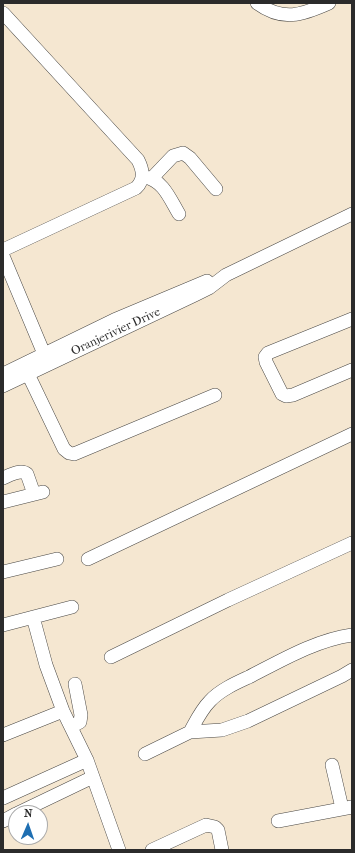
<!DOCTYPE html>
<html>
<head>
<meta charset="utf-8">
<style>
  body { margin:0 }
  #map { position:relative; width:355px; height:853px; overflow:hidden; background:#f5e7d1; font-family:"IM FELL French Canon",serif }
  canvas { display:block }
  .frame { position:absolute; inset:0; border:4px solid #2b2b2b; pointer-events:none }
  .north { position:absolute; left:8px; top:805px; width:40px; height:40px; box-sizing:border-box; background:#fff; border:1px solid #aaa; border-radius:50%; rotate:2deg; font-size:11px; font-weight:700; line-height:16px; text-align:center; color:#2b2b2b }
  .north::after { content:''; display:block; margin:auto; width:14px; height:18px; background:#1f6fb2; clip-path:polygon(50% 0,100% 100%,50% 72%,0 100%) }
</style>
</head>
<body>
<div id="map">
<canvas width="355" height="853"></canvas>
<div class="frame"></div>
<div class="north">N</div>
</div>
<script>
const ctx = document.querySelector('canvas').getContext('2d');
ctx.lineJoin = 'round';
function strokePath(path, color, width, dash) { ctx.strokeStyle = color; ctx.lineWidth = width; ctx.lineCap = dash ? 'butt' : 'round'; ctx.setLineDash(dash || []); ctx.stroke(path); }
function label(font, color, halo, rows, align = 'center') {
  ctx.font = font + ' "IM FELL French Canon",serif'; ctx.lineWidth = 3; ctx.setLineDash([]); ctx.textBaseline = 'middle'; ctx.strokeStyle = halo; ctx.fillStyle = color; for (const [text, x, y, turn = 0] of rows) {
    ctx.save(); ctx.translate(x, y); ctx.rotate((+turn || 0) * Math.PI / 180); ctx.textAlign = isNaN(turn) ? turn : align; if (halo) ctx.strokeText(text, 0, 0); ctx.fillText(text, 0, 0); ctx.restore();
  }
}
const minor = new Path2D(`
  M257 3C283 22 302 15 329 3
  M3 13 138 160C143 170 145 179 136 188L3 250
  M145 177C163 180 170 199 179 214
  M152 178 173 156 183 153 190 158 216 189
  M3 256 47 361
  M352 319 268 353 265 357 266 362 282 394 286 396 293 395 352 370
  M3 374 114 320 207 281
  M28 374 64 449 69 453 74 454 215 395
  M3 386 195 295 209 288 226 275 352 214
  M3 478C10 475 21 469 27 474L34 494
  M3 502 43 492
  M88 559 352 434
  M3 572 57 559
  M33 617 46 665 63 711 87 760 119 850
  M3 625 72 607
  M111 657 228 600 352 543
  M71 727 80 722 81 715 75 684
  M190 732C196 721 201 710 210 701 220 690 236 683 249 677 282 660 316 640 352 635
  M3 735 63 711
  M145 754 190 732 222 730 248 721 342 676 352 670
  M332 765 342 808
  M3 798 87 760
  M18 813 93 777
  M3 821 16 814
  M278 821 352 807
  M152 850 206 825 215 827 218 830 222 850`);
strokePath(minor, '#494744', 14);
strokePath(minor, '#fff', 13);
label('12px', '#2b2b2b', '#fff', [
  ["Oranjerivier Drive",116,332,-25]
]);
</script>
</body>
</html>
